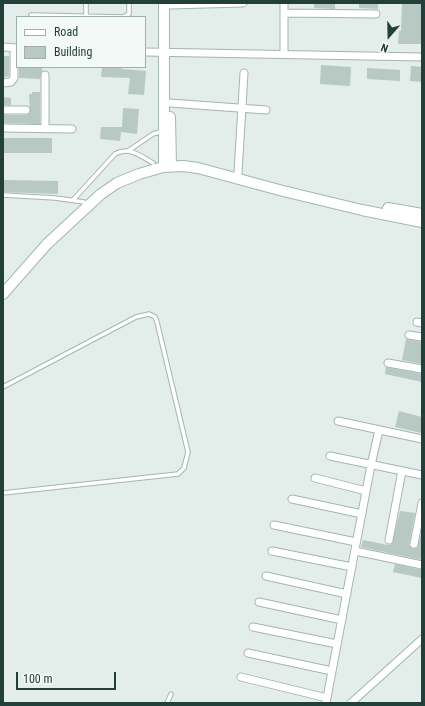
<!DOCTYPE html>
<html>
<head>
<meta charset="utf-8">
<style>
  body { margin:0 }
  #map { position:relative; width:425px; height:706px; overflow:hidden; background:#e3ede9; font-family:"Roboto Condensed",sans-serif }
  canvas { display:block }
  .frame { position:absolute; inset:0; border:4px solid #223f39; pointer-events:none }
  .legend { position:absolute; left:16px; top:16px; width:130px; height:52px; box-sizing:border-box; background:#f3f9f7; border:1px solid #9fafab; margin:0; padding:5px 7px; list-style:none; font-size:12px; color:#223f39 }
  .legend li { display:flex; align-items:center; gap:8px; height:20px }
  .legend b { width:20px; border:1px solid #9fafab }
  .north { position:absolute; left:369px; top:16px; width:40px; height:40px; -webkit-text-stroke:3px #f3f9f7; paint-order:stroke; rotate:200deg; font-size:11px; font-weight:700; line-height:16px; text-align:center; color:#223f39 }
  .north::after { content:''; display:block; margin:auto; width:14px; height:18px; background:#223f39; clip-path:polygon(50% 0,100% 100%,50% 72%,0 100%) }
  .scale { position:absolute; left:16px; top:672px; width:100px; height:18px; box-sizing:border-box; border:2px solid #223f39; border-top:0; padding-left:5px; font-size:12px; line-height:14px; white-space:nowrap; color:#223f39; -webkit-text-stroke:3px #f3f9f7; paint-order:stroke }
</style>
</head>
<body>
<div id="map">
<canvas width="425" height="706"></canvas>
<div class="frame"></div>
<ul class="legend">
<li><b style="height:5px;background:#fff"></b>Road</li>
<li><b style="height:11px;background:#b8c8c2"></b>Building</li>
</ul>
<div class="north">N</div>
<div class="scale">100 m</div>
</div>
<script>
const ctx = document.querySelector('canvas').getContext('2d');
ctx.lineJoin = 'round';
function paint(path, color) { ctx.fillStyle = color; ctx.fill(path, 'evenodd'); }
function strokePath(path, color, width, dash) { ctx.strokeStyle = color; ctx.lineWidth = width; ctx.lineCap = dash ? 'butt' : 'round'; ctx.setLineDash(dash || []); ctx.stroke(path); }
paint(new Path2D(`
  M314 3H335V9L314 8Z
  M359 3H378V9L359 8Z
  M402 3H422V44H398L399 31H401Z
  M3 56H9V76L3 78Z
  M321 65 351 67 350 86 320 84Z
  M411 66 422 67V82L410 81Z
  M19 67H43L40 79 19 78Z
  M102 67H122V69L146 71 144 95 128 94 130 78 101 77Z
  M367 68 400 70V81L367 79Z
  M32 92H40V124L3 123V115H26L30 113 29 94H32Z
  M3 97 11 98V105H3Z
  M123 108 139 109 137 134 121 132 120 141 100 139 101 127H122Z
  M3 138H52V153H3Z
  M3 180 58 181V194L3 192Z
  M406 339 422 342V364L402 360Z
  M386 367 422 374V382L385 374Z
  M399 411 422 417 421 433 395 427Z
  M400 511 415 513 409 545 413 549 418 547 422 529V560L361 547 363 540 388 545 392 544Z
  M395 564 422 570V578L393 572Z`), '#b8c8c2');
const lane = new Path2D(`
  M31 15 123 17 129 14V3
  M86 16V3
  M128 151 153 134 163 131
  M3 195 55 198 84 202
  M73 200 115 154C129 146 141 156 153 163
  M3 387 136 317 149 314 155 317 157 322 188 452 184 468 178 474 3 493
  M167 703 171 694`);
const street = new Path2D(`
  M170 5 243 3
  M284 13 376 14
  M3 47 17 48
  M145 52 422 57
  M284 54V3
  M3 83 11 82 14 78V48
  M170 103 266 110
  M3 110H26
  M3 128 72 129
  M45 129V75
  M238 173 244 73
  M417 322 422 323
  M409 335 422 337
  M388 363 422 369
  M338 421 422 439
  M330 456 422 475
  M315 478 366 491
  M292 499 362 514
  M274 525 356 542
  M389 540 402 471
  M414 544 422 503
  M272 551 352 567
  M355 551 422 565
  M266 576 347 594
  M259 602 342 620
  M253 627 337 644
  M248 653 332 671
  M241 677 327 698
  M326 703 371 465 379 430
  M351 703 422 639`);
const secondary = new Path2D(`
  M170 117 171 166
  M164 167V3
  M388 208 422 214
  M3 294 47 244 101 194 117 183 139 174 163 167 183 166 198 168 283 191 362 210 422 222`);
strokePath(lane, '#a5b5b1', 5.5);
strokePath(street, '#a5b5b1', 9);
strokePath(secondary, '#a1b9b2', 12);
strokePath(lane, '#fff', 3.5);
strokePath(street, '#fff', 7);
strokePath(secondary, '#fff', 10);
</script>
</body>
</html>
